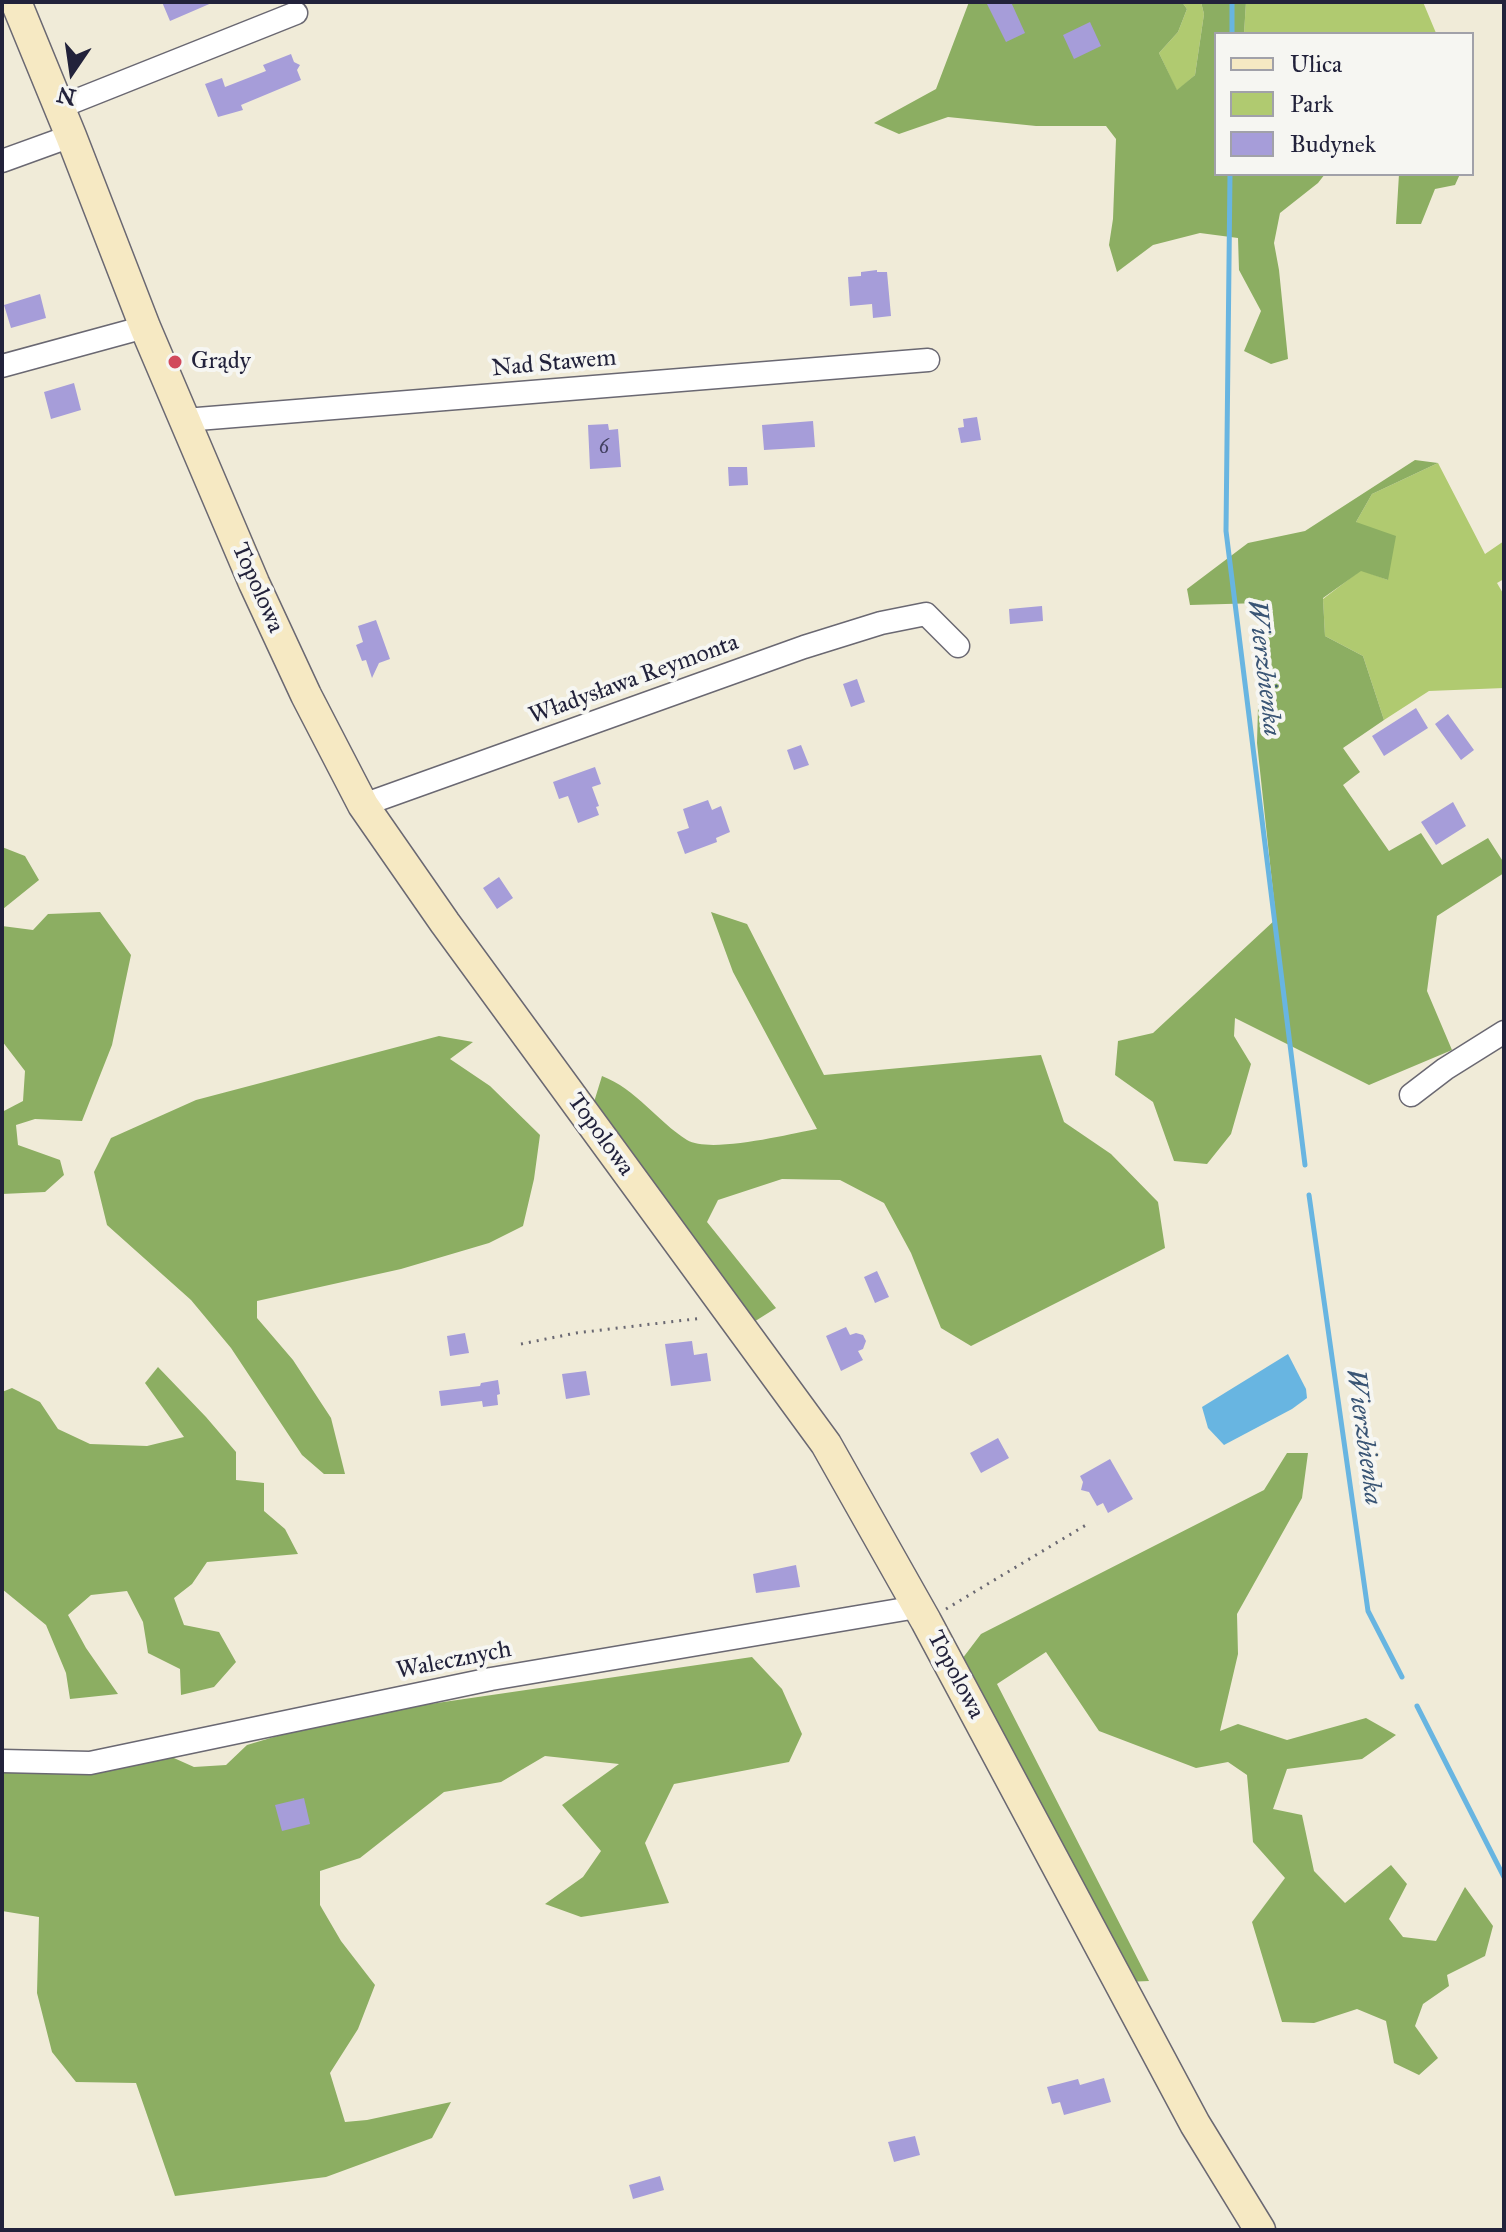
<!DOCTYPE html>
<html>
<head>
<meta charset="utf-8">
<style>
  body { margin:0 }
  #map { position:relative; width:1506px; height:2232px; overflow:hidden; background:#f0ebd8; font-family:"IM FELL Great Primer",serif }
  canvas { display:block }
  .frame { position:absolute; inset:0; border:4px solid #22223b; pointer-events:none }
  .legend { position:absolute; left:1214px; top:32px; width:260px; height:144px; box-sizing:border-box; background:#f6f6f2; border:2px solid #a1a1a9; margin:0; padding:10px 14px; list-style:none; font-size:24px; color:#22223b }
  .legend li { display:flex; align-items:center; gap:16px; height:40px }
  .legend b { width:40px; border:2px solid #a1a1a9 }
  .north { position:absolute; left:32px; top:32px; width:80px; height:80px; -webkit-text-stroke:6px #f6f6f2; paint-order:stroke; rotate:193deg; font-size:22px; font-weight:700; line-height:32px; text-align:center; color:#22223b }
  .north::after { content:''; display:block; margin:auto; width:28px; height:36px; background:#22223b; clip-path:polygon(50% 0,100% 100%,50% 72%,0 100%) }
</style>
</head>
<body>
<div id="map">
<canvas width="1506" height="2232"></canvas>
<div class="frame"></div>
<ul class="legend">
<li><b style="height:10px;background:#f6e9c3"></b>Ulica</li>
<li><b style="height:22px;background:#b0ca70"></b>Park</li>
<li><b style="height:22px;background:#a69dd9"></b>Budynek</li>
</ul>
<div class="north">N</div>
</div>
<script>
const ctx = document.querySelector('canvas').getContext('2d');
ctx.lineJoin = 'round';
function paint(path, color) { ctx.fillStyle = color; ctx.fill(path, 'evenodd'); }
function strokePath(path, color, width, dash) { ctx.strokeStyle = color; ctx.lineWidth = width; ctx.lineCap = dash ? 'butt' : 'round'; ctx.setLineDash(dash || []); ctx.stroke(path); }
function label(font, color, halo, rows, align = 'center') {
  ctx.font = font + ' "IM FELL Great Primer",serif'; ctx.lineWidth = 8; ctx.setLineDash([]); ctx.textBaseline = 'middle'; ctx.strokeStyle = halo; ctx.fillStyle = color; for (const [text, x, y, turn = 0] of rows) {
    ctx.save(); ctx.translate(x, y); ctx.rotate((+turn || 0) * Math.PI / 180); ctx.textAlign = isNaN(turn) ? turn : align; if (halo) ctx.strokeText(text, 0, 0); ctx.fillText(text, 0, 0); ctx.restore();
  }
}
paint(new Path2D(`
  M1182 2H1201L1204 14 1195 75 1177 91 1159 53 1178 32 1187 9Z
  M1246 2H1423L1436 33 1244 34Z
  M1438 463 1485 554 1504 541V579L1497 583 1504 595V688L1429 691 1384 720 1363 656 1325 636 1323 599 1361 570 1388 580 1356 522 1372 494Z`), '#b0ca70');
paint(new Path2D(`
  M969 2H1182L1187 9 1178 32 1159 53 1177 90 1195 75 1204 14 1201 2H1246L1244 34H1216V174H1325L1318 183 1280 213 1274 243 1279 270 1288 359 1271 364 1244 351 1261 311 1239 270 1238 238 1200 233 1153 245 1117 272 1109 245 1113 219 1116 139 1106 126H1036L948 117 899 134 874 123 936 89Z
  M1399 174H1460L1455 185 1435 189 1421 224H1396Z
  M1415 460 1438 463 1372 494 1356 522 1396 536 1388 580 1361 571 1323 598 1325 636 1363 656 1384 720 1343 748 1360 772 1343 785 1389 851 1421 833 1442 865 1488 838 1504 863V873L1437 916 1427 991 1452 1050 1369 1085 1235 1018 1234 1036 1251 1064 1231 1134 1207 1164 1174 1161 1153 1102 1115 1075 1118 1041 1153 1033 1276 919 1257 743 1261 603 1190 605 1187 589 1248 543 1305 531Z
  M2 847 25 856 39 880 3 909 2 913Z
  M100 912 131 955 112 1045 82 1121 35 1119 16 1125 18 1145 60 1160 64 1175 45 1192 2 1194V1112L23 1101 25 1071 2 1041V926L33 930 48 914Z
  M711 912 747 924 824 1075 1041 1055 1064 1122 1111 1154 1158 1202 1165 1248 971 1346 941 1328 911 1253 884 1203 840 1180 782 1179 718 1200 707 1222 776 1308 730 1337 586 1128 602 1076C636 1089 657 1121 687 1140 710 1154 789 1134 817 1129L733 972Z
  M439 1036 473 1042 450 1059 490 1086 540 1135 534 1179 523 1226 489 1243 401 1269 257 1301V1318L293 1360 331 1418 345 1474H324L302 1455 231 1348 191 1300 107 1225 94 1172 111 1138 196 1100Z
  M158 1367 206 1417 236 1452V1480L264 1483V1511L285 1529 298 1554 207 1562 192 1584 174 1598 184 1625 219 1632 236 1662 214 1687 181 1695 180 1669 148 1653 143 1622 127 1591 91 1595 68 1615 86 1648 118 1694 70 1699 66 1673 46 1625 2 1589V1392L12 1388 40 1402 58 1429 90 1444 147 1446 184 1437 145 1383Z
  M1287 1453H1308L1302 1498 1237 1614 1238 1654 1220 1731 1238 1724 1287 1740 1366 1718 1396 1735 1362 1759 1287 1769 1273 1809 1302 1815 1314 1871 1345 1903 1391 1865 1407 1884 1389 1919 1403 1937 1436 1941 1465 1887 1493 1926 1485 1956 1447 1975 1449 1986 1423 2004 1415 2026 1438 2058 1419 2075 1394 2063 1386 2021 1357 2009 1314 2023 1282 2022 1252 1922 1285 1878 1253 1842 1247 1775 1228 1762 1196 1768 1099 1731 1046 1652 997 1684 1149 1981 1125 1982 959 1663 981 1634 1264 1490Z
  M752 1657 782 1689 802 1734 789 1762 674 1784 645 1843 669 1903 581 1917 545 1904 583 1877 601 1851 562 1805 619 1764 545 1756 501 1782 444 1792 360 1858 320 1871V1905L341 1941 375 1985 358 2029 330 2073 345 2122 367 2120 451 2102 432 2138 326 2177 175 2196 136 2083 76 2082 52 2052 37 1993 39 1917 2 1911V1772L77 1771 156 1750 194 1767 226 1765 247 1745 341 1717Z`), '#8cae62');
paint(new Path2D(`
  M1288 1354 1306 1389 1307 1398 1292 1409 1224 1445 1208 1428 1202 1407Z`), '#68b5e1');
strokePath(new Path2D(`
  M1232 34V2
  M1230 174 1226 531 1305 1165
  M1309 1195 1368 1611 1402 1677
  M1417 1706 1504 1877`), '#68b5e1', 5);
paint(new Path2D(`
  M162 2H214L170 21Z
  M986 2H1011L1025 33 1006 42Z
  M1090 22 1101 46 1074 59 1063 35Z
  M291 54 294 62 300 65 297 70 301 80 241 105 243 110 218 117 205 84 222 78 225 87 266 71 263 65Z
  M877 270V272H887L891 316 873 318 872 304 850 306 848 277 861 276V272Z
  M40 294 46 318 11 328 4 305Z
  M74 383 81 410 51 419 44 392Z
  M977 417 981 440 961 443 958 428 964 427 963 419Z
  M813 421 815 447 764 450 762 425Z
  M608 424 609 430 618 429 621 467 590 469 588 425Z
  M728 467H747L748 485 729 486Z
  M1042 606 1043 621 1010 624 1009 609Z
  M376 620 390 659 379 663 372 678 366 660 362 661 356 645 363 642 358 626Z
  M857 679 865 702 851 707 843 684Z
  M1416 708 1428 728 1384 756 1372 736Z
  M1448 714 1474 750 1461 760 1435 724Z
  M801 745 809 765 794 770 787 750Z
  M595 767 601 784 592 787 599 806 596 807 599 815 578 823 568 796 559 799 553 782Z
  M708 800 712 810 721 806 730 832 716 838 717 842 685 854 677 832 689 828 683 809Z
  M1453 802 1466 826 1436 845 1421 822Z
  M499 877 513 898 497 909 483 888Z
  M877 1271 889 1297 875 1303 864 1277Z
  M846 1327 850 1335 856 1333 863 1335 866 1341 863 1349 858 1351 863 1360 841 1371 826 1336Z
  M465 1333 469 1353 450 1356 447 1336Z
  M692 1341 694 1355 707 1353 711 1381 671 1386 665 1344Z
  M586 1371 590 1395 566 1399 562 1374Z
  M498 1380 500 1394 497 1395 498 1405 483 1407 482 1401 441 1406 439 1391 480 1386 481 1383Z
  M998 1438 1009 1458 981 1473 970 1453Z
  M1110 1459 1133 1499 1108 1513 1103 1503 1097 1506 1089 1492 1081 1490 1083 1482 1080 1476Z
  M796 1565 800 1587 756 1593 753 1574Z
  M304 1798 310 1824 282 1831 275 1805Z
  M1104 2078 1111 2102 1064 2115 1060 2102 1052 2104 1047 2087 1078 2079 1080 2085Z
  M915 2136 920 2155 894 2162 888 2142Z
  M660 2176 664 2190 633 2199 629 2185Z`), '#a69dd9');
const street = new Path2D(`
  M60 107 296 13
  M2 161 71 136
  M2 366 145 327
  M185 420 928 360
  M363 805 804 647 881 623 926 614 958 646
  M1411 1095 1445 1069 1504 1032
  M2 1761 90 1763 491 1679 917 1607`);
const secondary = new Path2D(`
  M16 2 71 136 145 327 254 583 306 695 363 805 445 923 826 1444 926 1621 1195 2124 1260 2230`);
strokePath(street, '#6a6872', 25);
strokePath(secondary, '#6a6872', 33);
strokePath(new Path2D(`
  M521 1344 576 1333 703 1318
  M946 1609 1086 1525`), '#6a6872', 3, [2, 6]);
strokePath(street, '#fff', 22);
strokePath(secondary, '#f6e9c3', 30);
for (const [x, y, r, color] of [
  [175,362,8,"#d1495b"]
]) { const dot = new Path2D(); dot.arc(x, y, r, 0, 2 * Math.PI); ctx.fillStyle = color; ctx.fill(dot); strokePath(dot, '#f6f6f2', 3); }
label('20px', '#434162', null, [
  ["6",604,448]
]);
label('24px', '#22223b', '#f6f6f2', [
  ["Grądy",191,362]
], 'left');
label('24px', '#22223b', '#f6f6f2', [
  ["Nad Stawem",554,364,-5],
  ["Topolowa",257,588,66],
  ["Władysława Reymonta",634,680,-20],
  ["Topolowa",600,1135,54],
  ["Walecznych",454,1661,-11],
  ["Topolowa",955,1675,62]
]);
label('italic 26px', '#3a5575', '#f6f6f2', [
  ["Wierzbienka",1263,668,83],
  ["Wierzbienka",1363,1437,82]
]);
</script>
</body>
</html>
